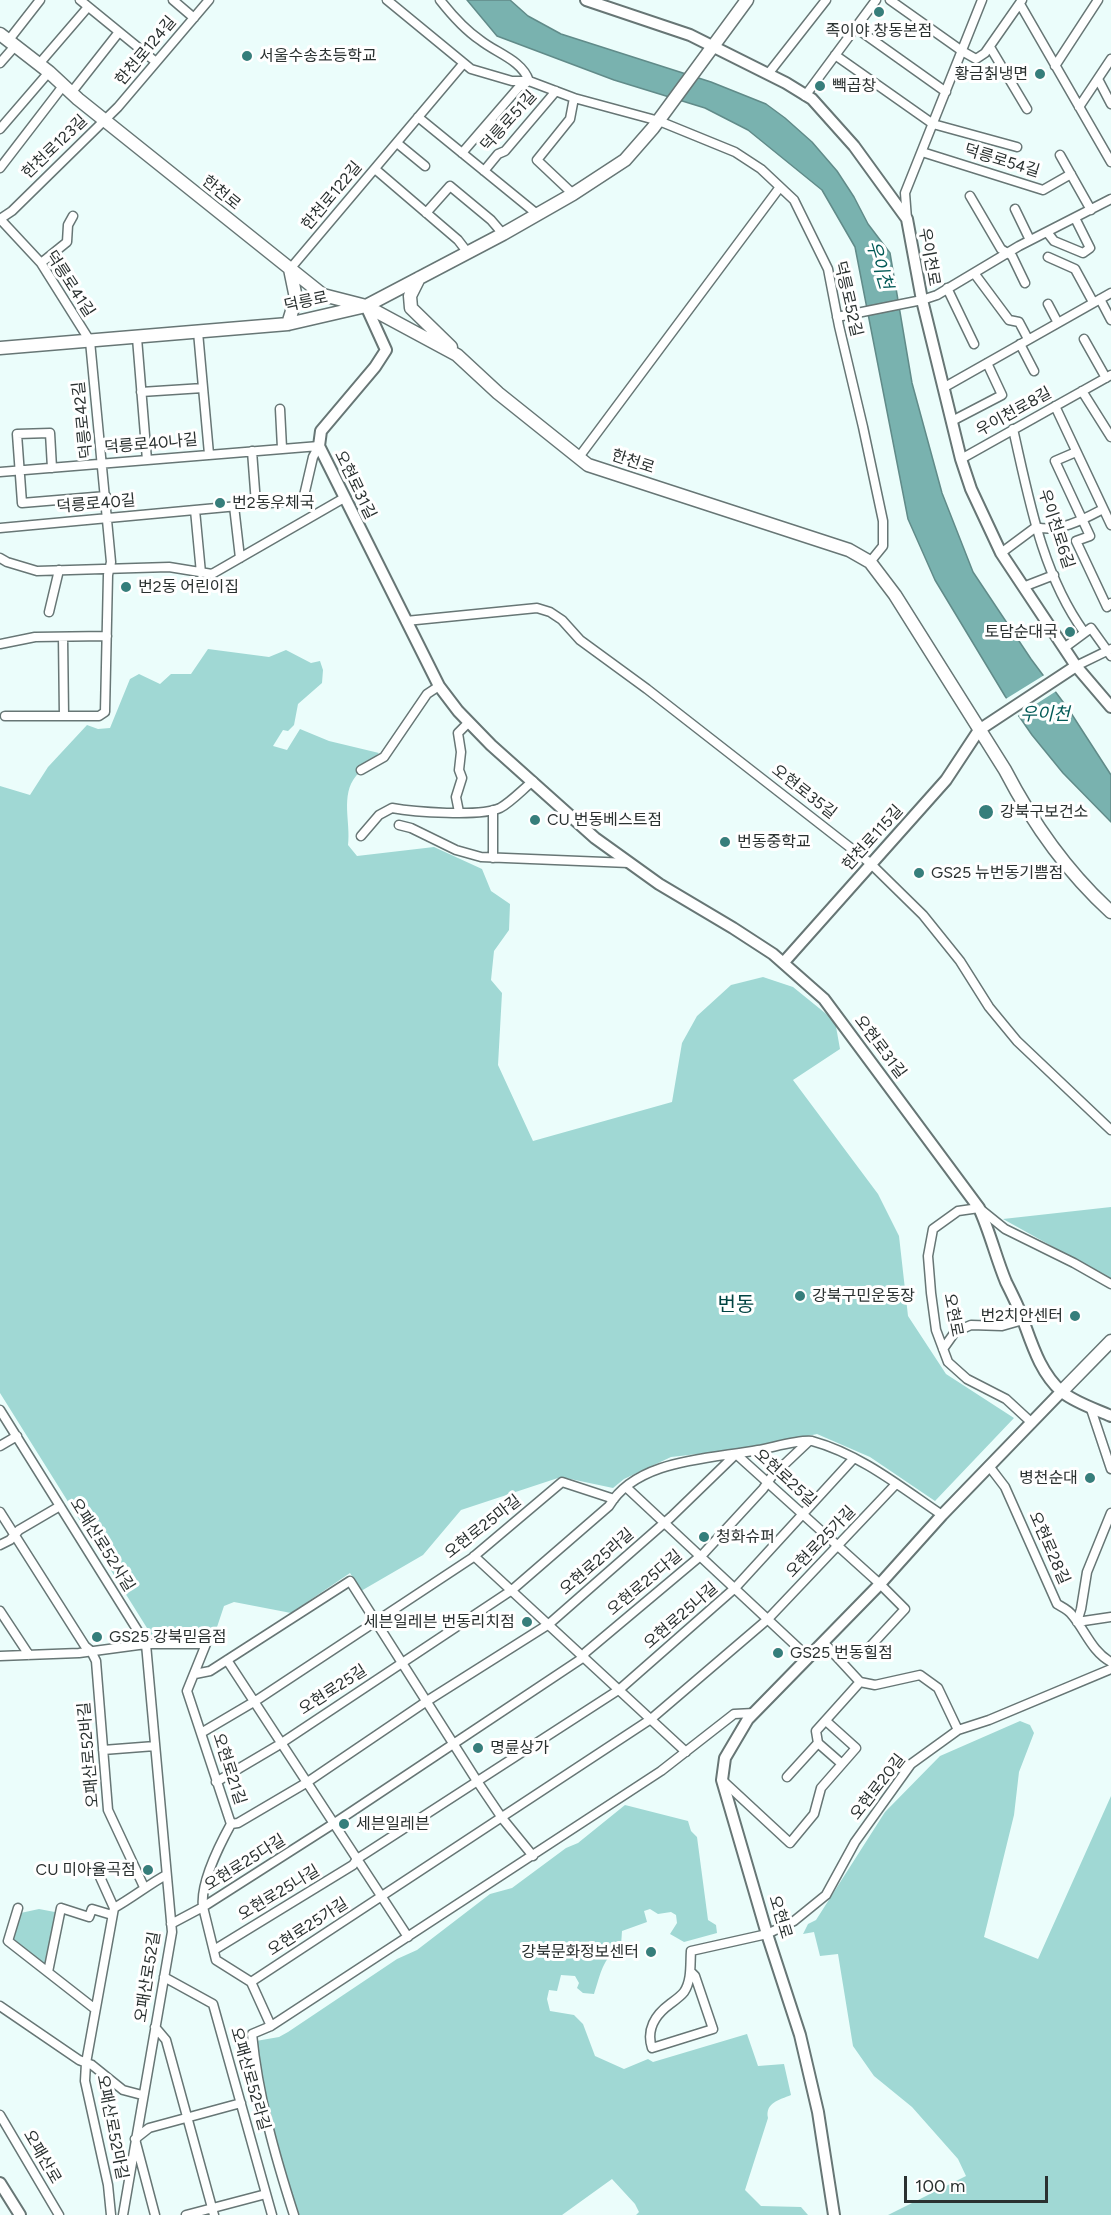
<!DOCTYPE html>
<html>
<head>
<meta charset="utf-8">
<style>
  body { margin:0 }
  #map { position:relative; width:1111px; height:2215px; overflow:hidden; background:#ebfdfb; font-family:Figtree,sans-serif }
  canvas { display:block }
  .scale { position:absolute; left:904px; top:2176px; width:144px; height:27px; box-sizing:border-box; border:3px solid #2a3130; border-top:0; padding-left:8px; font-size:18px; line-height:21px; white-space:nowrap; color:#2a3130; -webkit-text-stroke:4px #fff; paint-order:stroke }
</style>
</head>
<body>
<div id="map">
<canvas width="1111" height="2215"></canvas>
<div class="scale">100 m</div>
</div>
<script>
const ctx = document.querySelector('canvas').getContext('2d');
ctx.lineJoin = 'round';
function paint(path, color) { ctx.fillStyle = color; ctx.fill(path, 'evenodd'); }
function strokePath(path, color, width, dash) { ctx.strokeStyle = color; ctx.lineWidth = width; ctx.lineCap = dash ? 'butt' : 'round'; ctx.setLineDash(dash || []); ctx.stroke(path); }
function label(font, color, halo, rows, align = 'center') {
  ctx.font = font + ' Figtree,"Noto Sans KR",sans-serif'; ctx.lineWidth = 6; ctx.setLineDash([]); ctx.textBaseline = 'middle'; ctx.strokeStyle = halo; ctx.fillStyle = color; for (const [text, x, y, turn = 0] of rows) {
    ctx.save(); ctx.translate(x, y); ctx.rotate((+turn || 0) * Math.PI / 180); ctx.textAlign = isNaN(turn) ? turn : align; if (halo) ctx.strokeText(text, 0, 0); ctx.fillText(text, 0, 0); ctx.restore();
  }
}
paint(new Path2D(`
  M208 649 269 657 286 650 311 663 320 661 323 670 322 683 298 704 294 725 288 731 283 730 273 746 287 750 300 729 329 741 379 753C372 760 362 768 356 776 340 795 351 823 348 845L357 856 434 847 482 869 491 891 510 904 509 930 494 951 491 980 502 993 498 1065 533 1141 672 1102 682 1043 697 1016 731 985 763 977 793 987 835 1021 840 1049 793 1080 878 1194 899 1236 908 1316 946 1374 1014 1418 935 1501 870 1457 817 1434 751 1448 671 1457 624 1479 613 1488 561 1477 461 1510 423 1555 361 1591 350 1573 291 1613 234 1602 224 1606 212 1642 205 1631 152 1636 0 1393V786L30 795 48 767 87 725 98 729 110 728 130 679 139 674 160 684 171 674H191Z
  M1111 1207V1279L1003 1219Z
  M1020 1721 1030 1725 1034 1733 1019 1772 1014 1815 984 1937 1038 1959 1111 1796V2215H888L966 2176 958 2159 912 2107 874 2076 853 2046 838 1954 820 1956 814 1932 803 1934 808 1924 816 1920 885 1812 940 1756Z
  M625 1805 688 1821 691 1831 697 1837 708 1920 716 1925 717 1933 684 1942 670 1934 677 1923 676 1915 671 1912 658 1914 650 1909 644 1911 647 1922 622 1931 621 1946C602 1959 601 1973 594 1994L583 1993 577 1988 579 1983 575 1976 561 1975 557 1991 549 1990 547 1999 550 2011 574 2015 583 2024 595 2056 624 2069 648 2059 653 2062 747 2034 758 2066 784 2064 791 2095C779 2100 765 2103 768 2118L745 2190 761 2206 801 2207 808 2215H636L639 2212 635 2204 612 2179 562 2215H294L274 2148 256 2041 279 2037 288 2032 397 1959 417 1950 490 1894 512 1888 566 1848 578 1843Z
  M39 1909 60 1913 48 1972 9 1941 16 1914Z`), '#a0d8d4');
const water = new Path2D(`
  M467 0H510L528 16 561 34 711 82 766 104 785 118 812 142 837 171 854 197 868 224 890 253 912 383 942 493 973 572 1031 659 1069 710 1111 775V822L1063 773 1032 735 1005 696 935 580 908 519 855 247 822 190 748 130 705 108 614 80 497 36Z`);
paint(water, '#79b2af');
strokePath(water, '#618b89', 1.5);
paint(new Path2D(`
  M1046 674 1058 690 1016 717 1004 700Z`), '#ebfdfb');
const minor = new Path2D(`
  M80 0 156 62
  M173 0 194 18
  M387 0 471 69 512 81H529L574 98 659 121 735 152 761 169 794 200 828 269 839 326 863 427 883 521V546L870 562
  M440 0C451 14 464 29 480 40 496 53 522 60 529 81
  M890 0 962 51 976 59 985 53 1022 0
  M1020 4 1111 162
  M856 28 946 92
  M8 41 40 0
  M990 47 1027 109
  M835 55 933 124 1017 147
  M0 63 15 46
  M39 64 88 7
  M1055 66 1098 0
  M768 74 826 0
  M1098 79 1111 104
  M71 93 119 32
  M805 96 876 0
  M1079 107 1111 59
  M418 117 537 214
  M0 129 49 72
  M397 143 425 166
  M922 152 1043 190 1071 174
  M462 153 519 87 529 81
  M1060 155 1091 210
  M0 168 63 86
  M375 169 458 240 468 253
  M484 171 498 154 505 151 556 91
  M573 194 537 160 570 119 574 98
  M970 196 1001 249 1012 256 1025 283
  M1015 209 1030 240
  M426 213 450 186 491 220 503 234
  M0 219 41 263 90 341 111 562 108 575 105 712 99 716H5
  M0 219 12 211 118 107 209 0
  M907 219 905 193 982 0
  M1047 232 1054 241 1083 253 1090 248 1075 218
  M1048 257 1075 269 1093 302
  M41 263 67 242 68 225 73 216
  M290 269 463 64
  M974 273 1009 320 1019 322 1028 339
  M947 288 974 344
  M1100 299 1111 320
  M1048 304 1058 323
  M837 317 922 300 937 295 1019 246 1111 199
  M198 332 209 454
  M137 338 147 460
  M1084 339 1106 378
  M1020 344 1034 371
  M943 388 1111 293
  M1082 391 1111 437
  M141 392 203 388
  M1055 406 1111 525
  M280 409 282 448
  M952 421 1002 395 987 363
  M1013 429C1029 499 1042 574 1084 632
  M252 451 256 504
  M1076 452 1055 461 1090 536 1076 541 1107 607 1111 603
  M579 457 780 187
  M961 459 1111 375
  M52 468 50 433 17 434 22 503 106 496
  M0 472 319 446 313 457 303 500 0 528
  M234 506 240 558
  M195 510 201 573
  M1001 553 1036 527C1059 533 1084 519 1103 509
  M0 558 7 562 37 571 169 567 212 574 344 498
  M1023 587 1054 575
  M49 612 59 570
  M406 621 537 608 550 612 562 620 580 640 647 689 870 863 923 915 960 961 989 1007 1017 1041 1111 1130
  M63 637 64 716
  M0 644 35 637 107 636
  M1064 648 1091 628 1111 656
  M1076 666 1111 649
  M361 770 384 757 427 694 439 686
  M493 810V858
  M459 812 456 797 462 778 459 770 461 752 458 733 469 722
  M399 825 411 828 456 850 481 857 629 863
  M361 836 379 815 392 808C413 812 481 817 500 808 511 802 522 790 533 781
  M943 1349 955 1332 971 1325 1002 1326 1023 1320
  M1091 1409 1111 1469
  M0 1410 146 1644 172 1932 123 2215
  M1032 1423 1006 1399 967 1379 948 1362 936 1330 931 1293 928 1256 933 1229 958 1211 979 1208 1005 1229 1074 1263 1111 1284
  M0 1446 17 1436
  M736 1454 880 1584 905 1609 867 1650
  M989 1466 1005 1487 1057 1604C1062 1607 1069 1610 1072 1615 1085 1630 1092 1652 1111 1662
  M626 1487 808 1657
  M0 1512 85 1646 91 1651 96 1661 108 1810 144 1887
  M1111 1513 1087 1572 1081 1609 1077 1622 1111 1617
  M0 1545 10 1540 19 1530 60 1506
  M474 1556 686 1752
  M0 1611 29 1655
  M823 1642 860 1682 875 1685 920 1675 938 1688 958 1730
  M0 1656 79 1653 146 1644H206L187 1691 231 1824C220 1844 200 1884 203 1907L216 1960 251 1982 271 2026
  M227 1660 408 1937
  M195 1674 210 1671 350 1581 477 1781 502 1818 533 1856
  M201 1733 257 1700 472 1558 562 1482 614 1499
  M818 1743 842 1764
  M103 1750 155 1746
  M787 1777 818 1743 816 1731 860 1682
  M722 1780 790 1843 814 1814 821 1788 856 1748 826 1721
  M216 1782 277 1746 512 1590 609 1506C637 1459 710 1459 758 1450 771 1448 800 1439 812 1441 860 1454 902 1488 942 1515
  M231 1824 238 1823 306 1783 427 1701 549 1624 671 1517 735 1455
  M100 1877 114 1908
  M18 1908 8 1941 95 2009
  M114 1908C132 1898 148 1885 166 1875
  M171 1924 203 1907 333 1824 581 1659 586 1652 704 1553 763 1489 772 1476 808 1442
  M214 1950 353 1865 357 1859 620 1689 735 1588 854 1458
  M48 1972 61 1908 89 1917 92 1909 112 1915
  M691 1972 695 1976 713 2029 652 2048C646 2030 655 2015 670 2004 674 2001 681 1996 684 1992 692 1980 690 1964 691 1951L767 1934 794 1921 826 1895 855 1842 911 1764 958 1730 989 1720 1111 1669
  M164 1977 213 2004 272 2215
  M251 1982 651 1719 768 1619 896 1484
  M0 2006 79 2060 92 2065 123 2090 142 2095
  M155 2027 166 2040 214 2215
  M0 2115 59 2215
  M135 2139 149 2128 241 2103
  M136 2143 155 2215
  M111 2215 108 2185 85 2081 86 2063 114 1908
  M186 2215 266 2194
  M294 2215C275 2156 258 2096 252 2034L271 2026 661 1771 734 1714 754 1713`);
const tertiary = new Path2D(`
  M586 0 690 35 786 83 812 99 854 146 907 219 922 300 961 459 971 489 1001 553 1076 666 1111 707
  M366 306 386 350 375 367 321 431 319 446 439 686 458 711 491 745 595 838 659 884 733 928 773 954 824 999 979 1208C990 1232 996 1258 1006 1282 1010 1290 1014 1298 1018 1307 1030 1336 1037 1370 1062 1392 1076 1403 1095 1409 1111 1416
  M784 962 946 780 979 730 1076 666
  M0 2183 20 2215
  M834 2215 818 2112 800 2035 767 1934 722 1780 725 1758 748 1719 880 1584 942 1515 1062 1391`);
const secondary = new Path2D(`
  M0 34 49 72 78 99 323 295 366 306 457 355 498 393 588 465 849 550 870 562 895 595 1005 770C1032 822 1067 872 1111 912
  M419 278 410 296 411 308 451 347
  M288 324 296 298 290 269
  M0 348 288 324 366 306 503 234 573 194 625 160 653 128 747 0
  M1062 1391 1111 1341`);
strokePath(minor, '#677675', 11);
strokePath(tertiary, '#677675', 14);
strokePath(secondary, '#677675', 15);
strokePath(minor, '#fff', 8);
strokePath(tertiary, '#fff', 10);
strokePath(secondary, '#fff', 12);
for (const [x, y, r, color] of [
  [879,12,6,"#367e7b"],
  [247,56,6,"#367e7b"],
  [1040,74,6,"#367e7b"],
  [820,86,6,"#367e7b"],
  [220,503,6,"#367e7b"],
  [126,587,6,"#367e7b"],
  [1070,632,6,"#367e7b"],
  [986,812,8,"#367e7b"],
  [535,820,6,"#367e7b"],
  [725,842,6,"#367e7b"],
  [919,873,6,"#367e7b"],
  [800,1296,6,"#367e7b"],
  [1075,1316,6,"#367e7b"],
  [1090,1478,6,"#367e7b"],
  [704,1537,6,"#367e7b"],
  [527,1622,6,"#367e7b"],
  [97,1637,6,"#367e7b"],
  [778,1653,6,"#367e7b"],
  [478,1748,6,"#367e7b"],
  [344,1824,6,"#367e7b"],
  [148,1870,6,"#367e7b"],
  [651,1952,6,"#367e7b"]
]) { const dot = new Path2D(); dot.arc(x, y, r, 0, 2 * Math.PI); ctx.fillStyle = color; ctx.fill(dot); strokePath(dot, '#fff', 2); }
label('16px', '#2a3130', '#fff', [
  ["족이야 창동본점",879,31,"center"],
  ["서울수송초등학교",259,56],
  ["황금칡냉면",1028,74,"right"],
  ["빽곱창",832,86],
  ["번2동우체국",232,503],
  ["번2동 어린이집",138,587],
  ["토담순대국",1058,632,"right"],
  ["강북구보건소",1000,812],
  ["CU 번동베스트점",547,820],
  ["번동중학교",737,842],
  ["GS25 뉴번동기쁨점",931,873],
  ["강북구민운동장",812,1296],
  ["번2치안센터",1063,1316,"right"],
  ["병천순대",1078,1478,"right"],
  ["청화슈퍼",716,1537],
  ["세븐일레븐 번동리치점",515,1622,"right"],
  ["GS25 강북믿음점",109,1637],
  ["GS25 번동힐점",790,1653],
  ["명륜상가",490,1748],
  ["세븐일레븐",356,1824],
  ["CU 미아율곡점",136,1870,"right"],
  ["강북문화정보센터",639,1952,"right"]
], 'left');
label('16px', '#2a3130', '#fff', [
  ["한천로124길",146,51,-50],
  ["덕릉로51길",509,121,-48],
  ["한천로123길",55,147,-44],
  ["덕릉로54길",1002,161,17],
  ["한천로",221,193,39],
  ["한천로122길",332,196,-50],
  ["우이천로",929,257,80],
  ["덕릉로41길",70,284,57],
  ["덕릉로52길",848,299,77],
  ["덕릉로",306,302,-12],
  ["우이천로8길",1014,412,-29],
  ["덕릉로42길",83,420,-96],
  ["덕릉로40나길",151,444,-5],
  ["한천로",633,462,18],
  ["오현로31길",355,485,64],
  ["덕릉로40길",96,504,-5],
  ["우이천로6길",1056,529,72],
  ["오현로35길",804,792,38],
  ["한천로115길",873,838,-48],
  ["오현로31길",880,1047,53],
  ["오현로",953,1315,79],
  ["오현로25길",785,1478,42],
  ["오현로25마길",483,1527,-38],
  ["오현로25가길",821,1542,-46],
  ["오패산로52사길",102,1545,58],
  ["오현로28길",1049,1548,66],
  ["오현로25라길",597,1562,-41],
  ["오현로25다길",645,1583,-40],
  ["오현로25나길",681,1616,-41],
  ["오현로25길",333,1690,-33],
  ["오패산로52바길",89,1755,-95],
  ["오현로21길",229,1769,72],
  ["오현로20길",878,1787,-52],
  ["오현로25다길",245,1863,-32],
  ["오현로25나길",279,1893,-31],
  ["오현로",780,1917,73],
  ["오현로25가길",308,1927,-33],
  ["오패산로52길",148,1977,-81],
  ["오패산로52라길",250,2079,74],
  ["오패산로52마길",112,2127,79],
  ["오패산로",42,2157,60]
]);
label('italic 18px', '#035a57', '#fff', [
  ["우이천",879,265,73],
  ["우이천",1045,715]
]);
label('20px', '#014442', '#fff', [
  ["번동",736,1305]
]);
</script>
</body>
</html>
